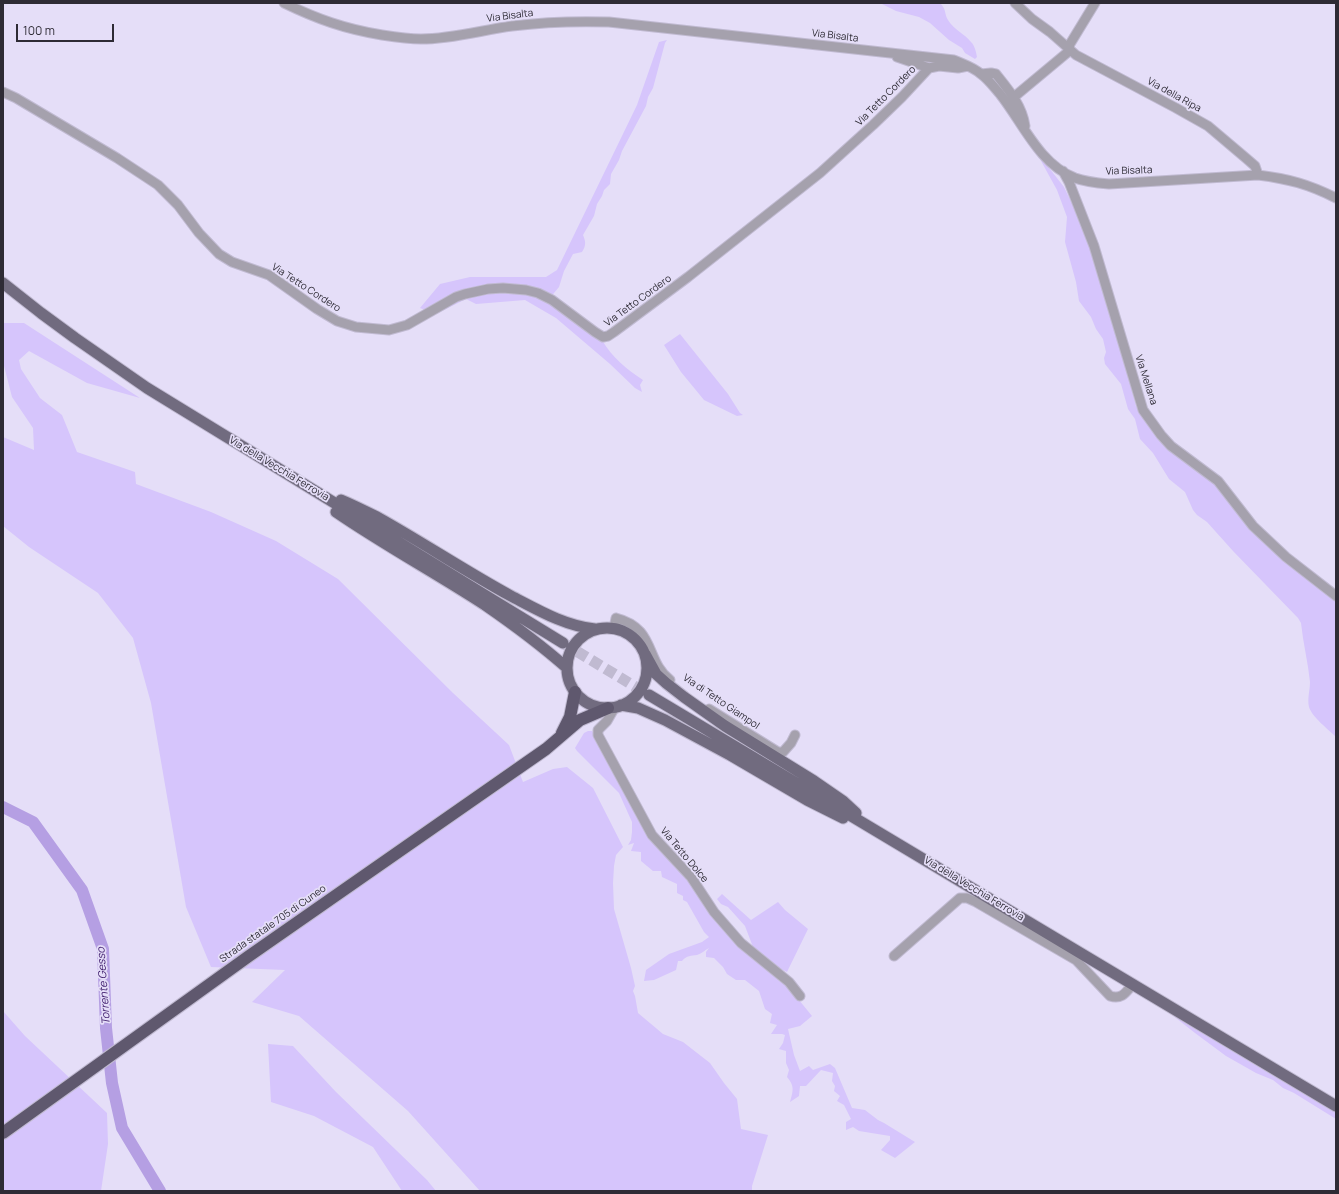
<!DOCTYPE html>
<html>
<head>
<meta charset="utf-8">
<style>
  body { margin:0 }
  #map { position:relative; width:1339px; height:1194px; overflow:hidden; background:#e5def8; font-family:Manrope,sans-serif }
  canvas { display:block }
  .frame { position:absolute; inset:0; border:4px solid #2e2b35; pointer-events:none }
  .scale { position:absolute; left:16px; top:24px; width:98px; height:18px; box-sizing:border-box; border:2px solid #2e2b35; border-top:0; padding-left:5px; font-size:12px; line-height:14px; white-space:nowrap; color:#2e2b35; -webkit-text-stroke:3px #e5def8; paint-order:stroke }
</style>
</head>
<body>
<div id="map">
<canvas width="1339" height="1194"></canvas>
<div class="frame"></div>
<div class="scale">100 m</div>
</div>
<script>
const ctx = document.querySelector('canvas').getContext('2d');
ctx.lineJoin = 'round';
function paint(path, color) { ctx.fillStyle = color; ctx.fill(path, 'evenodd'); }
function strokePath(path, color, width, dash) { ctx.strokeStyle = color; ctx.lineWidth = width; ctx.lineCap = dash ? 'butt' : 'round'; ctx.setLineDash(dash || []); ctx.stroke(path); }
function label(font, color, halo, rows, align = 'center') {
  ctx.font = font + ' Manrope,sans-serif'; ctx.lineWidth = 3.5; ctx.setLineDash([]); ctx.textBaseline = 'middle'; ctx.strokeStyle = halo; ctx.fillStyle = color; for (const [text, x, y, turn = 0] of rows) {
    ctx.save(); ctx.translate(x, y); ctx.rotate((+turn || 0) * Math.PI / 180); ctx.textAlign = isNaN(turn) ? turn : align; if (halo) ctx.strokeText(text, 0, 0); ctx.fillText(text, 0, 0); ctx.restore();
  }
}
paint(new Path2D(`
  M880 3H940C947 10 944 14 948 20 954 30 965 34 971 42 975 46 976 52 977 57L975 59 965 53 962 48 949 40 930 23 919 17 896 11Z
  M667 40 665 43 653 88 648 97 646 106 622 151 619 160 611 174 610 184 604 190 602 196 597 204 594 216 583 235C586 242 586 246 582 252L573 254 564 271 559 287 549 299 602 340C612 357 626 369 643 380L640 385 642 392 635 388 610 364 556 318 525 300 476 304 466 299 436 314 420 308 440 284 470 277H546L557 270 637 105 659 42Z
  M1035 150 1064 187 1083 226 1094 258 1111 314 1136 406 1144 419 1159 438 1220 488 1336 602V737C1329 730 1312 717 1309 707 1307 699 1310 690 1310 682 1308 662 1303 643 1301 623L1298 618 1233 551 1207 522 1197 515 1193 510 1185 492 1169 479 1153 453 1140 439 1135 419 1128 409 1121 384 1105 364 1104 358 1106 352 1103 339 1096 329 1091 317 1079 301 1076 282 1065 242 1067 217 1057 190Z
  M3 323H24L140 398 87 383 29 351 19 360 21 369 40 398 62 415 77 452 135 472 136 484 211 512 276 541 338 579 453 693 509 745 523 782 553 769 567 767 593 788 623 847 616 855 614 866 613 883 614 909 631 968 635 986 633 991 635 996 638 1013 663 1034 683 1042 710 1063 724 1083 737 1099 741 1129 768 1135 752 1186V1191H480L408 1111 299 1016 252 1002 285 970 211 967 186 907 151 703 133 638 98 593 29 547 3 526V437L34 450 33 428 12 397 3 362Z
  M680 334 728 394 740 413 743 415 737 416 704 400 681 372 664 345Z
  M588 731H592L634 807 691 882 709 913 746 953 758 963 761 956 753 947 745 926 728 907 721 904 717 899 722 894 751 920 778 902 785 910 808 929 787 972 773 965 770 970 779 981 786 984 812 1016 800 1026 788 1029 794 1055 800 1071 809 1066 813 1070 830 1064 835 1068 852 1108 865 1110 878 1120 884 1123 915 1142 895 1158 881 1150 890 1140V1136L859 1131 853 1127 846 1130V1122L851 1119 844 1105 837 1101 840 1096 834 1091 835 1086 832 1081 833 1073 821 1070 806 1086H800L799 1096 790 1102C793 1091 795 1086 787 1077L789 1070 786 1063V1051L779 1049 783 1043 785 1035 782 1034H771L777 1025 770 1023 772 1014 765 1009 759 991 745 980H736L727 974 723 967 714 958 706 957V952L709 948C705 950 701 954 697 955 691 956 687 955 682 961H678L676 970 654 980 644 981 646 970 669 954 702 942 709 937 704 932 687 902 683 900V896L677 893V884L662 877 661 871H653L641 861V852L631 851 634 843 628 845 631 840 632 832V822L619 793 577 751 575 748 584 733Z
  M3 1011 25 1036 107 1113 108 1144 101 1191H3Z
  M1167 1011 1336 1111V1119L1294 1093 1283 1088 1273 1080 1256 1073 1226 1056 1195 1033Z
  M268 1044 293 1046 336 1092 427 1180 436 1191H402L373 1147 314 1116 271 1102Z`), '#d6c5fc');
strokePath(new Path2D(`
  M3 807 33 822 82 890 103 949 106 1028 112 1083 122 1128 160 1191`), '#b59fe3', 12);
strokePath(new Path2D(`
  M563 643 649 695`), '#c0bad1', 11, [11, 5.5]);
const minor = new Path2D(`
  M284 3C317 19 345 29 382 35 395 37 408 39 421 39 452 39 482 30 512 26 544 22 577 21 609 22L954 60C963 64 973 67 981 74 988 79 994 87 1000 94 1023 123 1039 164 1075 178 1086 182 1097 183 1109 184L1258 175C1289 179 1308 184 1336 198
  M1015 3 1032 19 1050 32 1076 55 1176 108 1208 126 1247 159 1255 166 1258 175
  M897 57 929 68
  M981 74 991 73 996 74C1008 89 1022 105 1025 126
  M3 92 16 98 117 158 158 185 178 205 199 233 219 254 232 262 269 275 317 309 337 321 356 327 389 330 407 325 456 297 465 294 488 289 503 288 526 290 538 293 552 300 595 332 603 337 608 336 614 332 688 277 820 173 873 125 902 97 929 68 939 66 958 68 968 66
  M1014 97 1068 52 1070 44 1095 3
  M1063 171 1069 182 1094 246 1143 410 1161 435 1171 446 1218 481 1253 526 1286 557 1336 596
  M614 628 616 618C656 628 645 661 670 680
  M615 707 607 721 598 730V735L652 835 691 877 714 912 741 943 789 982 800 996
  M709 709 778 752H783L791 743 795 735
  M894 956 960 898H967L976 902 1076 960 1110 996C1122 1000 1126 992 1133 984`);
const major = new Path2D(`
  M3 283 41 313 75 338 147 388 563 643
  M341 500C353 505 365 511 377 517 422 542 465 571 511 596 538 610 565 626 595 629
  M336 512C384 545 436 573 485 605 514 625 541 645 567 668
  M567 668a40 40 0 1 1 80 0a40 40 0 1 1-80 0Z
  M645 654 656 674 666 683 684 697 725 726 814 781 843 801 856 813
  M649 695 1336 1106
  M621 705 638 708 665 720 730 755 807 800 843 818`);
const highway = new Path2D(`
  M562 733 570 717 575 692
  M3 1133 249 956 546 749 580 720 608 708`);
strokePath(minor, '#c0bad1', 11);
strokePath(major, '#c0bad1', 13);
strokePath(highway, '#c0bad1', 14);
strokePath(minor, '#a5a1ad', 9);
strokePath(major, '#716b7f', 11);
strokePath(highway, '#5f586e', 12);
label('10px', '#2e2b35', '#e5def8', [
  ["Via Bisalta",510,16,-7],
  ["Via Bisalta",835,36,7],
  ["Via della Ripa",1174,95,29],
  ["Via Tetto Cordero",886,96,-45],
  ["Via Bisalta",1129,171,-2],
  ["Via Tetto Cordero",306,288,33],
  ["Via Tetto Cordero",638,301,-36],
  ["Via Mellana",1146,380,72],
  ["Via della Vecchia Ferrovia",279,469,31],
  ["Via di Tetto Giampol",721,702,34],
  ["Via Tetto Dolce",684,855,50],
  ["Via della Vecchia Ferrovia",974,889,31],
  ["Strada statale 705 di Cuneo",273,924,-35]
]);
label('italic 11px', '#411f6e', '#e5def8', [
  ["Torrente Gesso",104,986,-94]
]);
</script>
</body>
</html>
